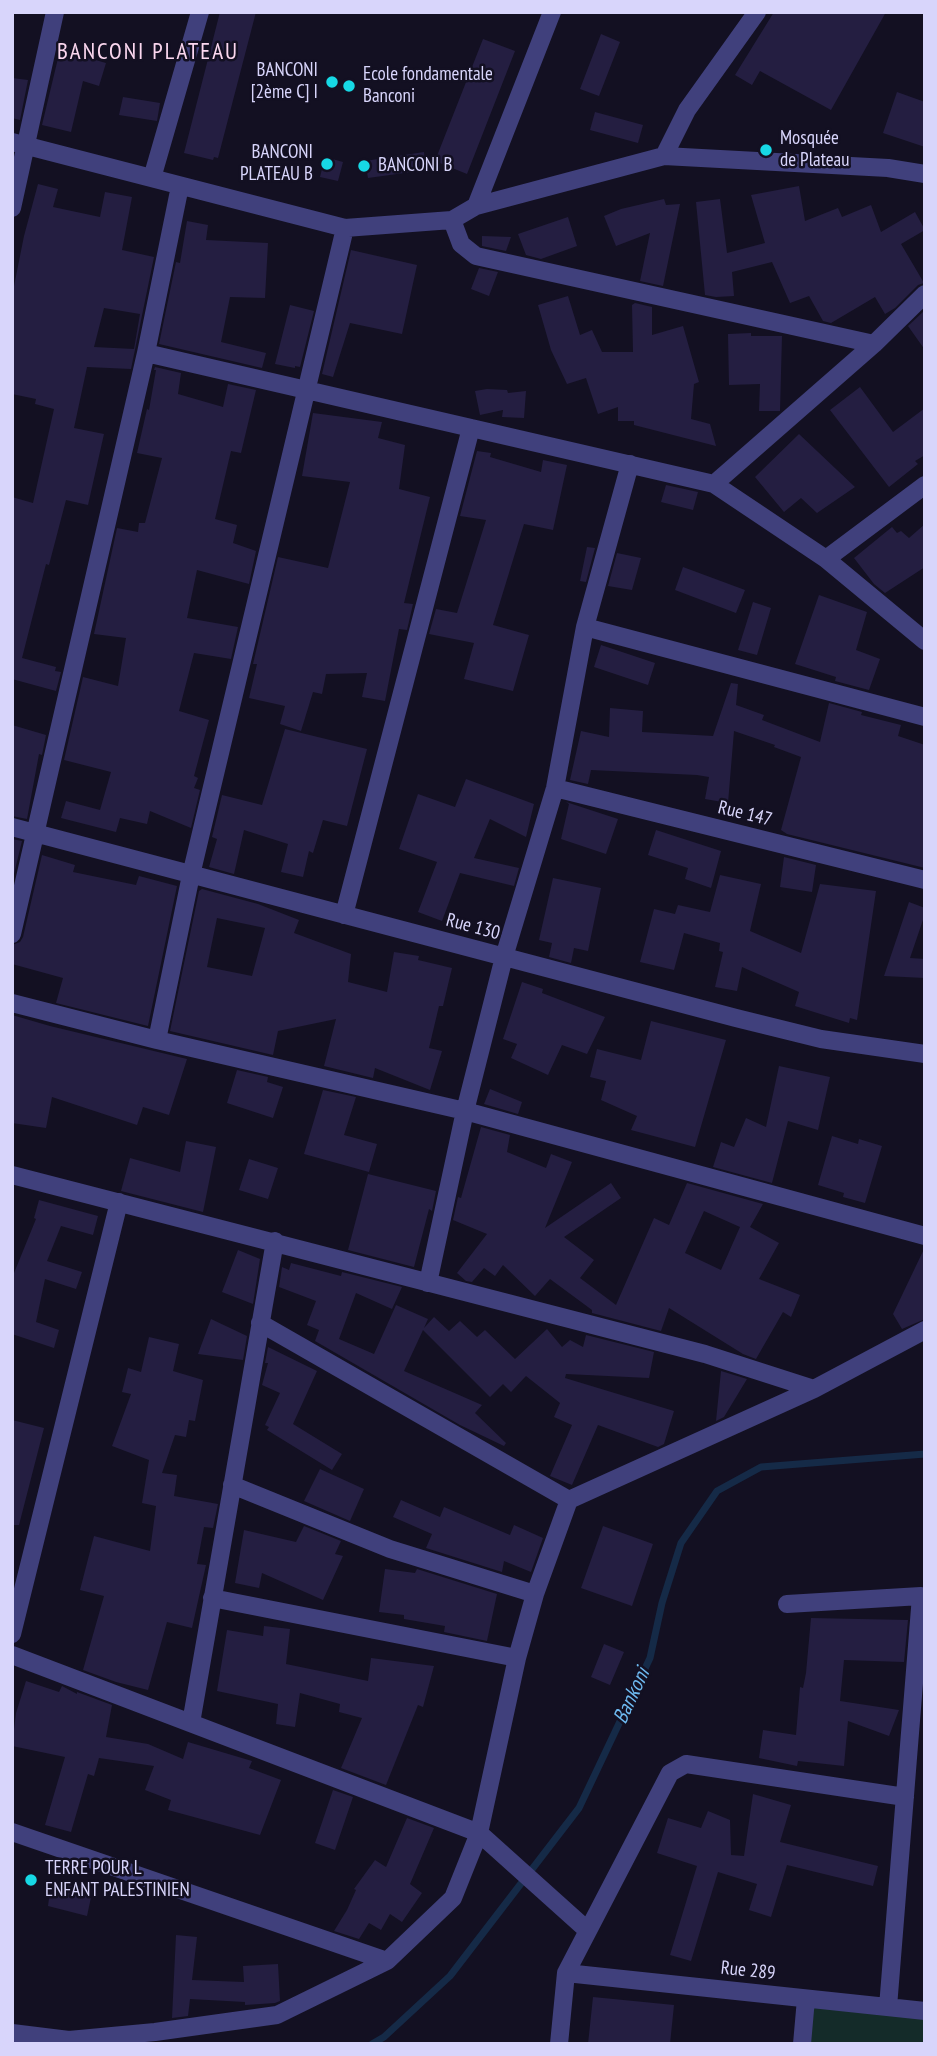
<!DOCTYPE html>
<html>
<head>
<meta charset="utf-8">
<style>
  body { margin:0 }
  #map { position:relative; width:937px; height:2056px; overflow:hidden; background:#131022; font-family:"PT Sans Narrow",sans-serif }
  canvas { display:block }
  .frame { position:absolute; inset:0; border:14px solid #d8d5fb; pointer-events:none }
</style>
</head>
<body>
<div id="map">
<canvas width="937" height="2056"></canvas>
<div class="frame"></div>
</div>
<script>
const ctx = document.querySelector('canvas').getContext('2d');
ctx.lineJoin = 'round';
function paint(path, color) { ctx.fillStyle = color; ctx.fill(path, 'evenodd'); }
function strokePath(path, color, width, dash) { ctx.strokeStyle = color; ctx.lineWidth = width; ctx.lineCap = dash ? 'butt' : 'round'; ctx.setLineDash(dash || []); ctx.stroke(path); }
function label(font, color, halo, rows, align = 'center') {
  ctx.font = font + ' "PT Sans Narrow",sans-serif'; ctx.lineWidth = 5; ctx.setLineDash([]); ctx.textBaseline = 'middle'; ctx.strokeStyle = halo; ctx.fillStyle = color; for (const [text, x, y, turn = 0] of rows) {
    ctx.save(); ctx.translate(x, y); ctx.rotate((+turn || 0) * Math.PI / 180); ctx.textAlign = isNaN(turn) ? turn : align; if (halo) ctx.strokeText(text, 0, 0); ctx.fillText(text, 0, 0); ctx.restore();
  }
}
paint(new Path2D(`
  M806 1999 925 2011V2044H802Z`), '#142b29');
strokePath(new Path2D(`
  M372 2044 384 2037 450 1976 579 1808 650 1658 662 1603 681 1543 717 1491 761 1467 925 1454`), '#152a47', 7);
paint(new Path2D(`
  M220 12H256L218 158 214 157 213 160 184 153Z
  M774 12H886L831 110 760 71 752 85 735 75Z
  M601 34 620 42 599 96 580 89Z
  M483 39 515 51 467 174 435 161Z
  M60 50 106 63 99 86 83 81 71 132 42 125Z
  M12 78 28 80 20 120 12 118Z
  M897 92 925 102V147L883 133Z
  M123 97 160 103 157 121 119 115Z
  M595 112 643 125 638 143 590 130Z
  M424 152 426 170 368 178 365 161Z
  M325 157 343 162 338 181 320 177Z
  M38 184 58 189 53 207 100 217 105 192 132 197 122 250 154 257 131 369 87 367 74 428 104 434 88 505 66 500 49 565 46 564 22 658 56 667 55 671 61 672 56 691 12 679V497L33 503 54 409 35 404 36 399 12 394V296L24 236ZM104 308 140 314 134 349 94 347Z
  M799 186 805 221 838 208 842 217 871 205 881 232 915 212 925 230 901 244 924 283 918 285 895 308 885 314 875 297 831 323 823 321 809 296 790 303 772 262 732 272 734 296 716 297 705 295 696 202 720 199 727 253 765 243 751 195Z
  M664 199 666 205 680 204 663 286 640 281 650 233 616 246 604 216 621 209Z
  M568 217 577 246 541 259 526 255 518 234Z
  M187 221 208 225 206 240 268 243 265 298 230 297 221 342 266 353 262 368 159 344 176 262 180 263Z
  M482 236 511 237 506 251 482 246Z
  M351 250 417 265 402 334 350 323 333 377 322 374Z
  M479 268 498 272 489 296 471 289Z
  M568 296 580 335 592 330 602 352H633L632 305 635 303 652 307V335L683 326 699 382 694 384 691 419 710 424 716 446 634 425V421H618V407L598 414 586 378 567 384 551 350 538 305Z
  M290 305 314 311 300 367 295 366V368L275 364Z
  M925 310V350L908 326Z
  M751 333V336H782L780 411H759L760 384 729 385 728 334Z
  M155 367 181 373 178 394 223 407 228 384 256 390 241 453 231 451 215 519 237 525 233 543 256 551 249 584 197 570 187 618 238 627 231 659 194 653 179 711 209 720 194 776 198 778 194 788 200 790 191 828 150 811 147 824 120 818 116 832 61 818 66 801 100 810 111 772 64 760 83 677 118 686 126 638 94 634 117 528 138 532 139 523H145L162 458 137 453 147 409 149 410 156 370H154Z
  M860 387 893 432 925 408V455L915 461 918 464 889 487 830 410Z
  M487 389 507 390 508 393 526 391 524 418 502 417 503 410 480 415 475 391Z
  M313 413 382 422 378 438 405 445 399 489 430 497 404 603 413 604 407 630 399 629 385 701 362 697 367 673 326 674 322 694 313 692 301 731 280 724 285 706 249 698 257 664H253L278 557 328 568 350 482 302 476Z
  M799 434 855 487 817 513 801 498 784 512 755 477Z
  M477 451 491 453 490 457 541 472 543 460 567 465 553 530 524 524 493 625 529 635 513 691 464 679 474 643 429 634 436 609 457 613 486 520 460 516Z
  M666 485 698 492 693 510 661 502Z
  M925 524V567L885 593 874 584 854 558 892 527 897 533 901 531 909 538Z
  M587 547 595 548 586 582 580 581Z
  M617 553 641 558 632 590 608 586Z
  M683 567 745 590 736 613 675 590Z
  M819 595 867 612 856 650 880 659 869 690 835 681 836 677 795 664Z
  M753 602 771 608 757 655 738 650Z
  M601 645 655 663 648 685 594 667Z
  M731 683 738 684 736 705 764 715 762 720 820 742 829 703 862 712 861 715 901 725 898 736 925 745V868L787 834 781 830 801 757 774 747 775 745 734 731 728 803 705 799 709 777 697 775 591 770 588 784 570 780 581 731 609 737 610 708 643 711 642 732 713 736Z
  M12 725 46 735 42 755 39 754 27 819 12 816Z
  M285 729 367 749 347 826 323 820 313 853 309 851 303 877 281 872 288 844 244 830 234 874 209 867 217 839 212 837 222 795 262 805Z
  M466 779 534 804 526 837 490 819 474 858 519 868 514 886 460 873 442 921 418 912 437 862 399 849 418 794 455 807Z
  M566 802 618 819 606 854 561 839 569 804Z
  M656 830 721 851 711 888 685 879 688 868 648 855Z
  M12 839 22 841 12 882Z
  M42 855 75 865 73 872 136 885 139 876 177 886 148 1026 56 1003 63 978 12 964V945L20 942 23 937Z
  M784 857 816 865 812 892 780 887Z
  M720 875 761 884 750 931 801 953 820 884 876 891 857 1020 850 1018 849 1023 795 1006 799 992 742 967 737 991 715 987 723 952 719 951 720 943 684 933 674 970 640 962 654 909 675 914 678 905 710 912Z
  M553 878 601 888 588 951 574 948 571 963 549 957 552 943 539 940Z
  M202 889 258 904 299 920 294 933 351 954 348 982 387 992 394 952 419 956 418 960 452 968 443 1006H439L429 1048 442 1051 430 1090 375 1068 373 1078 324 1066 336 1019 278 1031 273 1055 170 1031 199 891ZM217 918 265 928 252 976 207 967Z
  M909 902 925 908V914L910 958 925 959V978L884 976Z
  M522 982 543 989 542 993 605 1017 587 1054 562 1045 548 1075 511 1058 517 1044 503 1039Z
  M12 1015 50 1026 187 1059 169 1115 143 1107 137 1125 52 1097 46 1128 12 1123Z
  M651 1021 726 1040 695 1147 631 1130 637 1116 601 1100 606 1081 590 1077 597 1049 641 1060Z
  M779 1066 830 1077 818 1130 788 1121 772 1183 713 1167 721 1142 734 1147 746 1118 766 1127Z
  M237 1070 268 1077 267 1082 283 1087 273 1118 227 1103Z
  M490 1089 522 1102 518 1114 484 1104Z
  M323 1090 356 1097 344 1135 377 1144 369 1172 304 1154Z
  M481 1127 510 1135 507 1152 546 1168 551 1154 572 1162 545 1228 611 1183 621 1198 564 1237 594 1260 580 1278 616 1305 654 1218 669 1225 687 1183 763 1204 750 1227 779 1243 759 1279 800 1295 791 1317 783 1312 756 1359 743 1354 669 1308 661 1331 592 1313V1310L550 1279 535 1296 503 1265 495 1276 484 1268 472 1282 466 1281 457 1273 487 1234 453 1220 458 1197 461 1198ZM704 1211 740 1227 721 1270 685 1253Z
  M832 1136 858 1144 859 1139 882 1146 865 1203 843 1197 844 1193 818 1185Z
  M186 1141 216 1147 203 1212 121 1191 130 1158 180 1172Z
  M249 1159 278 1168 268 1199 239 1190Z
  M368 1174 436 1191 432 1211 429 1209 414 1267 348 1250Z
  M39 1200 98 1216 93 1235 61 1226 47 1261 82 1272 76 1289 45 1279 36 1322 59 1330 54 1348 12 1334V1278L36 1219 34 1218Z
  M925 1247V1319L902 1329 893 1314Z
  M238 1250 260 1259 253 1304 222 1292Z
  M291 1263 341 1276 342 1272 402 1287 392 1309 356 1293 339 1339 374 1354 396 1305 428 1319 424 1328 434 1317 449 1331 460 1321 477 1337 485 1330 515 1359 547 1329 562 1347 570 1340 583 1347 586 1335 654 1352 649 1378 566 1374 565 1378 674 1411 664 1444 658 1447 598 1425 572 1485 550 1476 572 1425 554 1417 560 1403 526 1376 511 1392 503 1384 490 1397 423 1330 404 1371 482 1405 475 1413 506 1443 504 1446 460 1425 315 1341 319 1330 307 1325 316 1301 279 1287 282 1267 289 1270Z
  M211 1319 247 1336 243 1360 198 1354Z
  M149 1337 179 1344 173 1371 203 1380 195 1421 189 1420 186 1437 175 1435 162 1473 177 1475 174 1496 218 1504 213 1528 204 1527 197 1564 206 1565 192 1628 167 1622 148 1690 116 1682 83 1670 104 1596 80 1590 94 1536 150 1551 156 1506 142 1503 149 1460 112 1446 131 1394 122 1392 128 1368 141 1372Z
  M268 1347 317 1371 293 1424 342 1454 332 1470 267 1430 269 1427 265 1425 280 1393 262 1385 268 1363H265Z
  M721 1371 747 1379 724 1417 716 1421Z
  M12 1420 44 1428 19 1525H12Z
  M320 1469 364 1489 350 1521 304 1501Z
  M401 1500 440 1517 444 1507 510 1535 514 1525 543 1538 531 1572 504 1561 502 1572 426 1548 432 1534 393 1517Z
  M304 1526 341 1541 335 1554 343 1556 323 1600 262 1573 259 1588 235 1583 244 1530 296 1542Z
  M603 1526 653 1544 632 1606 581 1588Z
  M385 1569 415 1573 417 1569 497 1594 487 1641 444 1632 445 1626 404 1619V1615L379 1612Z
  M811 1618 908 1620 904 1662 844 1660 840 1701 899 1710 889 1736 848 1721 844 1766 798 1761 797 1766 759 1758 763 1730 796 1735 800 1687 803 1688 806 1673Z
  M264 1626 290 1629 286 1664 368 1681 371 1658 434 1666 423 1707 418 1705 386 1785 341 1768 362 1718 339 1712 340 1704 300 1693 295 1727 276 1724 278 1704 217 1691 227 1630 263 1636Z
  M604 1644 624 1652 610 1685 591 1677Z
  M26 1681 59 1692 62 1686 77 1694V1692L112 1705 106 1737 148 1744 183 1759 188 1742 252 1761 249 1768 281 1780 260 1835 168 1810 171 1800 145 1790 154 1766 99 1758 94 1776 88 1774 71 1832 45 1825 65 1757 12 1746 16 1713Z
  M333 1790 353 1797 335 1850 315 1843Z
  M753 1794 791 1805 780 1842 878 1866 873 1886 787 1865 771 1917 749 1910 757 1884 718 1872 691 1961 670 1955 697 1866 657 1853 668 1818 701 1828 708 1811 730 1820 731 1855 744 1856Z
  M407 1818 434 1828 410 1884 422 1893 402 1922 390 1914 381 1930 369 1923 359 1939 334 1931 347 1910 356 1890 354 1889 375 1860 386 1867Z
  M51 1883 75 1886 76 1883 93 1888 87 1916 48 1906Z
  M176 1935 197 1937 192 1980 244 1982 243 1966 278 1964 280 2001 275 2003 245 2005V2002L190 1999 188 2016 172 2018Z
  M593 1997 674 2005 670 2044H588Z`), '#241e41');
strokePath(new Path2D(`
  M12 142 345 228 452 220 476 206 664 156 888 168 925 174
  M664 156 687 110 757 12
  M152 178 200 12
  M476 206 552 12
  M12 208 55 12
  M452 220 461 244 476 256 874 344
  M146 353 714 484 826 559 925 641
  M714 484 874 344 925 294
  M826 559 925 485
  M585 627 925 717
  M555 788 925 880
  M12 827 736 1018 821 1039 925 1054
  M344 915 471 428
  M12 934 146 353 180 186
  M12 1003 157 1040 465 1111 925 1236
  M157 1040 191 875 345 228
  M12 1175 705 1354 814 1389
  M428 1283 465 1111 504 957 555 788 585 627 630 464
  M260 1323 569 1500
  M232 1485 390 1549 535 1594
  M212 1598 517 1658
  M787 1604 921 1596 888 2007
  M12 1634 119 1202
  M12 1655 479 1833 587 1930
  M191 1723 275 1241
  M12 1832 387 1961
  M566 1973 925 2011
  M12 2033 69 2040 155 2032 277 2015 387 1961 453 1898 479 1833 517 1658 535 1594 569 1500 814 1389 925 1330
  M559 2044 566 1973 670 1773 686 1764 905 1797
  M802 2044 806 1999`), '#40407c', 18);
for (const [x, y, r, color] of [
  [332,82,7,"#17d8e5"],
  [349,86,7,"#17d8e5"],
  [766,150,7,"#17d8e5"],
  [327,164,7,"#17d8e5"],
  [364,166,7,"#17d8e5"],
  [31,1880,7,"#17d8e5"]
]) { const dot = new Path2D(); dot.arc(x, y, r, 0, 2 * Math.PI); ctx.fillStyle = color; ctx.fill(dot); strokePath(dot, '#131022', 2.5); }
label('19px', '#d8d5fb', '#131022', [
  ["BANCONI",318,71,"right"],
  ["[2ème C] I",318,93,"right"],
  ["Ecole fondamentale",363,75],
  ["Banconi",363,97],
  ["Mosquée",780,139],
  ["de Plateau",780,161],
  ["BANCONI",313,153,"right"],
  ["PLATEAU B",313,175,"right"],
  ["BANCONI B",378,166],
  ["TERRE POUR L",45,1869],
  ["ENFANT PALESTINIEN",45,1891]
], 'left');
label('19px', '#d8d5fb', '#131022', [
  ["Rue 147",745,814,14],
  ["Rue 130",473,927,15],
  ["Rue 289",748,1971,6]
]);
label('italic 21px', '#6eb9f0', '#131022', [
  ["Bankoni",632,1696,-65]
]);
ctx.letterSpacing = '2px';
label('23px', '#fbd7ef', '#131022', [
  ["BANCONI PLATEAU",148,52]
]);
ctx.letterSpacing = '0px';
</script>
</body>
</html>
